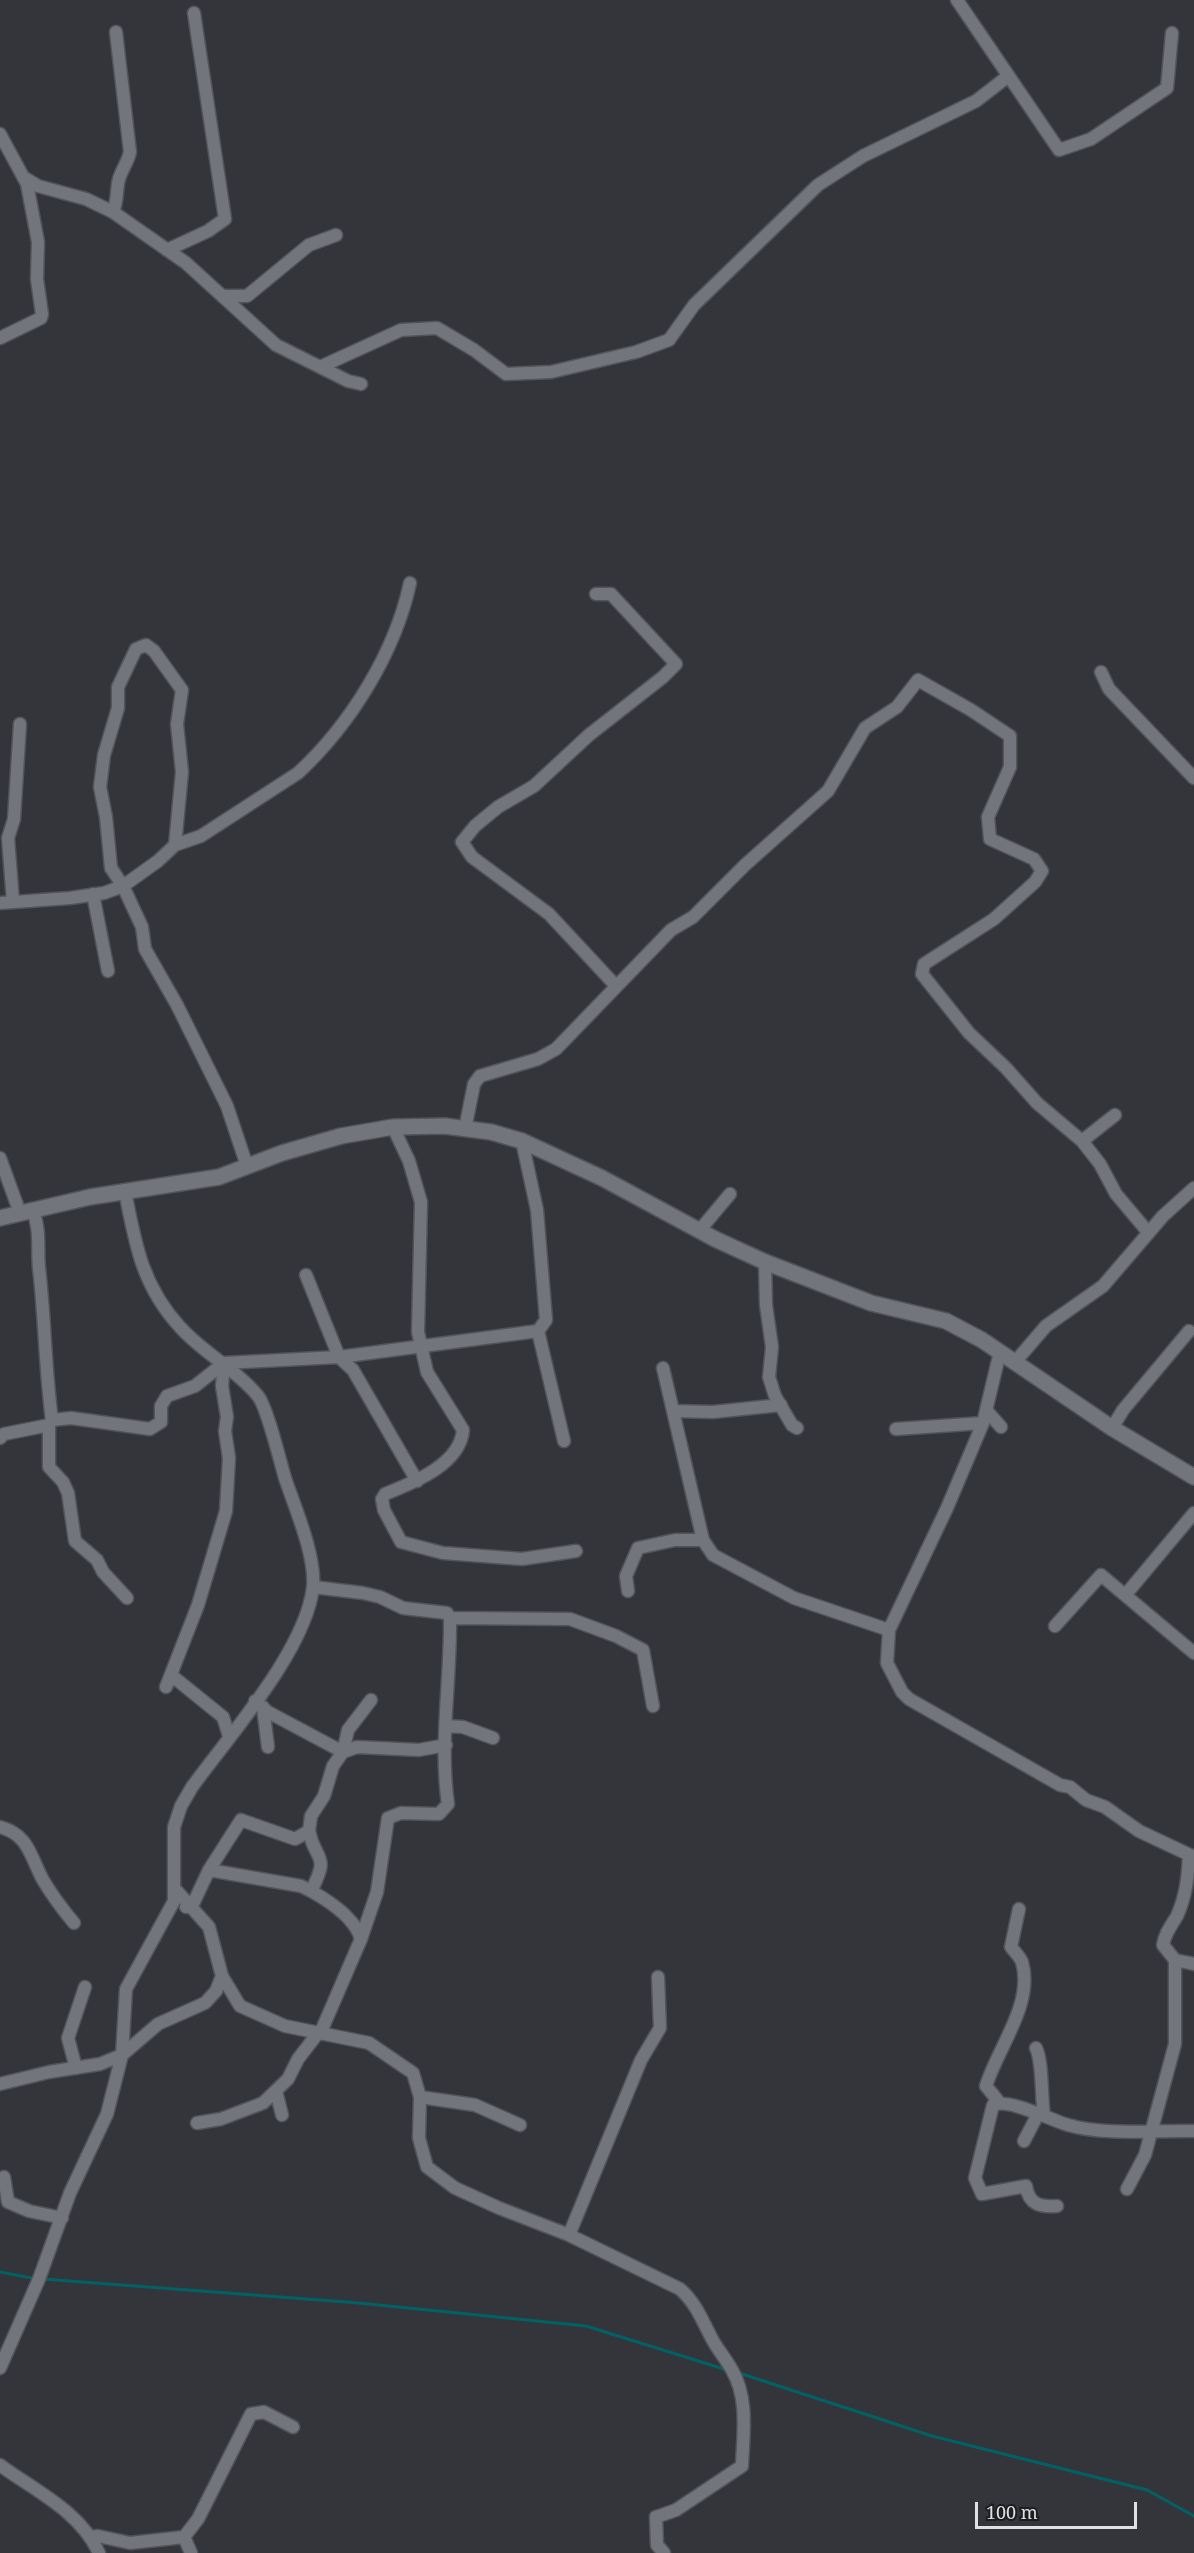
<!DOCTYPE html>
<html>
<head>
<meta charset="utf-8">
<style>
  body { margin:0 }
  #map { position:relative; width:1194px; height:2553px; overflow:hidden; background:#33353b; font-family:"Noto Serif",serif }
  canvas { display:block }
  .scale { position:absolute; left:975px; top:2502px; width:162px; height:27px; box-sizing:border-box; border:3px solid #dee0e3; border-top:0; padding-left:8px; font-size:18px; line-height:21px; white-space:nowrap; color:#dee0e3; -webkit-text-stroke:4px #1c1d1f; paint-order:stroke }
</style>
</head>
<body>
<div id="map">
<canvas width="1194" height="2553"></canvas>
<div class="scale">100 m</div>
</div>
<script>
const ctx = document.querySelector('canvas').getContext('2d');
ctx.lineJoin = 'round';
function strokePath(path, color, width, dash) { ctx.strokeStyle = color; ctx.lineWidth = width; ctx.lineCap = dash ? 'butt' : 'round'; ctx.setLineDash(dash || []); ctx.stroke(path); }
strokePath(new Path2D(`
  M0 2272 37 2279
  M43 2279 359 2303 586 2326 727 2370
  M739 2373 932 2436 1147 2490 1194 2516`), '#016266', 3);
const street = new Path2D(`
  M957 0 1059 150 1091 139 1167 88 1172 33
  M0 134 27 184 38 242 37 279 42 314 41 318 0 338
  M23 177 38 186 86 199 113 212 186 263 276 345 348 381 361 384
  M113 212C118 200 116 190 119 179 122 169 128 162 130 152L116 32
  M167 250 208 231 225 219 194 13
  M223 296H247L309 245 336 235
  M320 367 401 330 437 328 474 350 506 374 551 372 636 352 669 340 694 305 818 185 863 156 976 101 1007 77
  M596 594H611L676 664 663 677 589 735 534 786 498 807 475 826 462 842 472 857 549 914 616 986
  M1101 672 1109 689 1194 778
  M175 845 182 772 177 724 182 690 154 651 146 645 136 649 118 687V708L104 755 100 787 106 817 111 868 123 886 142 927 145 949 177 1005 227 1106 247 1166
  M93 894 108 971
  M13 902 8 838 14 819 20 724
  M0 903 70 898 104 893 123 886 158 861 175 845 201 836 298 773C350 725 395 653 410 583
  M393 1127 409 1161 421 1202 418 1332 427 1372 463 1430C460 1465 412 1483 385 1494L382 1499 384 1510 401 1542 443 1553 522 1559 576 1551
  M465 1129 474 1084 480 1076 538 1059 556 1049 671 930 693 917 745 865 828 791 865 728 897 707 918 680 971 710 1010 736V767L988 817 990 839 1034 859 1042 871 1035 882 994 919 924 964 922 974 969 1033 1006 1068 1037 1103 1082 1141 1100 1164 1116 1194 1148 1232
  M1082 1141 1115 1115
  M0 1158 20 1213
  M32 1209C41 1229 37 1247 39 1268 45 1319 45 1369 52 1420L71 1418 150 1429 161 1422V1406L167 1396 195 1386 224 1363 339 1357 538 1331 546 1320 537 1210 522 1141
  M699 1231 730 1194
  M765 1262 766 1305 772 1347 769 1377 775 1396 792 1425 797 1428
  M306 1275 339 1357 353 1370 417 1481
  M538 1331 564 1441
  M1000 1352 983 1423 947 1508 889 1630 887 1663 902 1692 909 1699 1060 1785 1070 1787 1086 1800 1105 1807 1139 1831 1194 1857
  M1015 1362 1046 1326 1103 1286 1163 1216 1194 1188
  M663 1368 703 1540 713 1555 794 1598 889 1630
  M986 1410 1001 1427
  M673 1411 713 1412 781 1405
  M49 1425V1467L63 1482 68 1493 75 1541 97 1560 103 1572 127 1598
  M1112 1428 1123 1410 1189 1331
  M896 1429 983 1423
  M0 1438 4 1434 49 1425 52 1420
  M313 1587 363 1593 380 1597 403 1608 447 1613 450 1618C451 1680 439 1743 448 1804L439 1814 401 1813 388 1818 377 1892 361 1939 320 2034
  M628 1591 626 1576 638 1548 675 1540H703
  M1127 1593 1194 1513
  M450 1618 570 1619 616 1636 643 1650 653 1706
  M1055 1626 1101 1575 1194 1653
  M171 1675 223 1717 229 1736
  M166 1687 198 1605 226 1511 229 1458 225 1431 227 1417 222 1386 224 1363
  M255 1701 268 1712 343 1752 348 1730 371 1700
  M263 1707 268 1747
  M446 1726 463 1727 493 1738
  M0 1827C29 1835 30 1856 43 1880 52 1895 63 1910 74 1923
  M209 1870 301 1886 311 1891C331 1853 315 1862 309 1831
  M175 1889 209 1927 222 1976 240 2006 285 2026 369 2043 413 2073 420 2097 419 2138 427 2167 455 2188 499 2208 569 2235 680 2289C696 2303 702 2320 712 2339 718 2350 726 2359 732 2370 749 2399 743 2435 742 2466L676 2510 656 2517 657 2545 664 2553
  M311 1891C329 1901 355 1918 361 1939
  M186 1907 192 1906 209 1870 241 1820 295 1839 309 1831 311 1816 324 1796 333 1766 343 1752 357 1747 419 1750 446 1745
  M1175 1960 1194 1964
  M1036 2048C1043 2062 1041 2097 1044 2116
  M76 2068 68 2038 85 1987
  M0 2084 49 2072 100 2064 122 2055 158 2024 205 2003 216 1991 222 1976
  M276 2091 282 2115
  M420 2097 475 2105 520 2125
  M999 2102 986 2086C998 2047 1034 2004 1022 1962 1020 1957 1014 1951 1011 1947L1019 1909
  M197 2123 221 2119 263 2103 288 2079 298 2059 318 2033
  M1024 2141 1038 2114
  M4 2177 8 2202 29 2211 62 2218
  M1127 2189 1145 2155 1175 2044V1960L1163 1945C1165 1933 1171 1926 1177 1916 1186 1896 1188 1877 1189 1856
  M1057 2206C1040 2207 1029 2205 1026 2186L982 2194 975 2178 993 2105C1009 2098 1051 2120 1068 2125 1107 2136 1154 2130 1194 2131
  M569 2235 641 2060 660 2028 658 1977
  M0 2368 39 2279 70 2193 107 2114 122 2055 126 1989 174 1901V1827L181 1806 192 1787C229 1736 306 1650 313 1587 316 1556 295 1508 285 1478 280 1461 267 1407 258 1396 236 1369 203 1353 180 1327 142 1286 135 1243 125 1191
  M0 2465C35 2491 80 2511 99 2553
  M92 2537 98 2536 130 2543 184 2537 198 2519 251 2414 264 2412 293 2427
  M184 2537 191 2553`);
const secondary = new Path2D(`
  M0 1218 90 1197 219 1177 282 1153 341 1136 393 1127 445 1126 491 1132 522 1141 602 1178 715 1239 765 1262 871 1303 946 1321 982 1340 1112 1428 1194 1477`);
strokePath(street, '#525458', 15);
strokePath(secondary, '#525458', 18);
strokePath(street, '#73757c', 12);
strokePath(secondary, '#73757c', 15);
</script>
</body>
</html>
